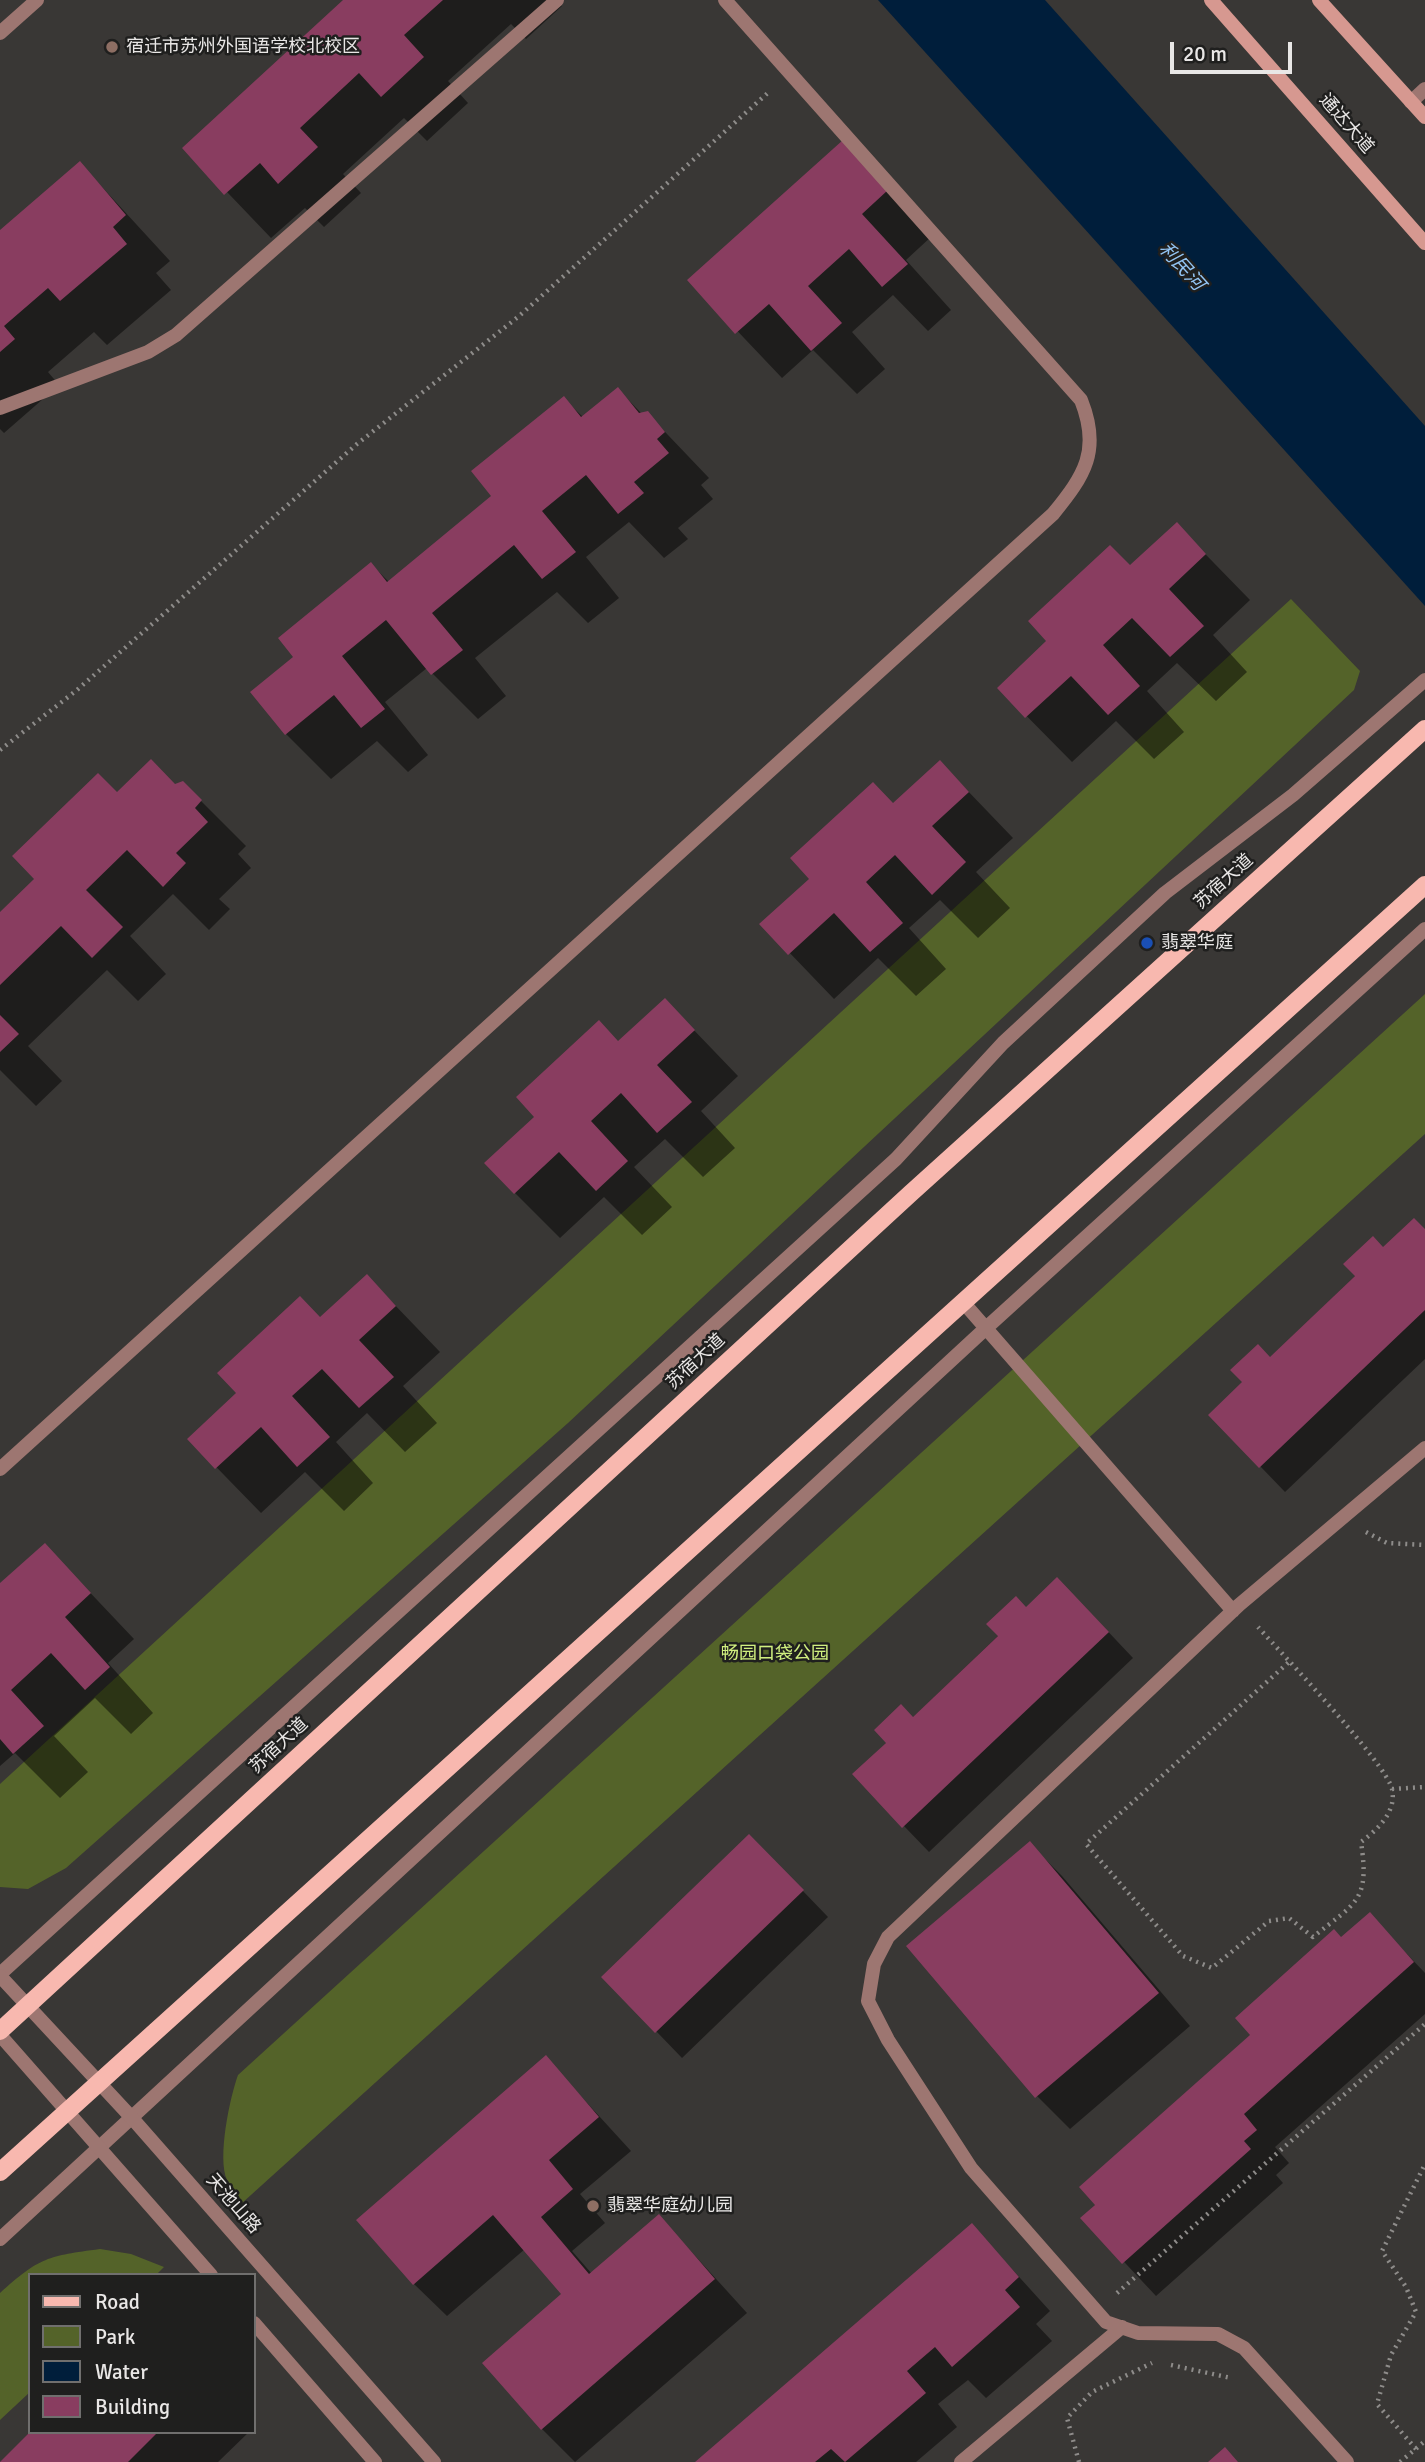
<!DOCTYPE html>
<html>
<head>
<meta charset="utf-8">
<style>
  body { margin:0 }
  #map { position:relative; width:1425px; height:2462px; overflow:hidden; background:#393735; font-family:Signika,sans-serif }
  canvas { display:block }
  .legend { position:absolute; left:28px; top:2273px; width:228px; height:161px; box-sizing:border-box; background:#1f1f1e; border:2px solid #706f6e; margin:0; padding:9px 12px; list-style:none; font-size:21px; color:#e9e7e6 }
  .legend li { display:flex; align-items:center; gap:14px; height:35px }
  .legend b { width:35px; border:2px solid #706f6e }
  .scale { position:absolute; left:1170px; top:42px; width:122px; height:32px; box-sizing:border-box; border:4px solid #e9e7e6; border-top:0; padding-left:9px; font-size:21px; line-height:24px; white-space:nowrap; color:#e9e7e6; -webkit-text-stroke:5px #1f1f1e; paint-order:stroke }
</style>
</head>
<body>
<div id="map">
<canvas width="1425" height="2462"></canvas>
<ul class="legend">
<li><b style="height:9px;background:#f8b8af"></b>Road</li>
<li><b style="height:19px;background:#546329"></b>Park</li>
<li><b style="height:19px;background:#001e3b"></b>Water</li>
<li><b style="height:19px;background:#893d60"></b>Building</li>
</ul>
<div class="scale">20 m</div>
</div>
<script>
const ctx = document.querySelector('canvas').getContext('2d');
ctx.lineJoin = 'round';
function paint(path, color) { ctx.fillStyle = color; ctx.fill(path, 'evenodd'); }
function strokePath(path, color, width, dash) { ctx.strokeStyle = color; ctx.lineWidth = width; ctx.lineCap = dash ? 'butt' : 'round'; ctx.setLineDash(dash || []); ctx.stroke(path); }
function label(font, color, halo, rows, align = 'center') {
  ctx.font = font + ' Signika,"Noto Sans SC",sans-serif'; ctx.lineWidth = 5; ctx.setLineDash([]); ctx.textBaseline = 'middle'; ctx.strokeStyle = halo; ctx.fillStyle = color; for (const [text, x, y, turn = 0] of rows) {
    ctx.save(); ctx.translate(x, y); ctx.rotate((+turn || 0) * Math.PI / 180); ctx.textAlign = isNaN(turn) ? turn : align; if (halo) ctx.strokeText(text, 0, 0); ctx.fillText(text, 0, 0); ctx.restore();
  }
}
paint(new Path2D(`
  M1291 599 1360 671 1354 690 568 1423 66 1868 28 1889 0 1887V1784Z
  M1425 994V1134L241 2204C237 2196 230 2188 227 2180 217 2158 230 2097 238 2075Z
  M100 2249 131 2254 164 2267 156 2275H30V2392L0 2420V2293C40 2257 48 2256 100 2249Z`), '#546329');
paint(new Path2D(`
  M878 0H1045L1425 426V606Z`), '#001e3b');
paint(new Path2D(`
  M346 0H557L562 6 526 39 511 24 448 81 468 103 427 141 404 118 343 174 361 193 324 227 305 208 271 238 185 148Z
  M843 142 932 236 906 260 951 310 928 331 893 295 852 332 885 369 857 394 813 350 782 378 689 280Z
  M80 163 170 261 156 273 171 290 107 345 94 332 48 372 59 385 4 433 0 429V232Z
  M618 389 642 414 647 413 709 478 701 485 713 499 678 528 688 539 664 558 629 522 586 557 619 598 588 623 557 592 475 658 506 696 478 719 427 668 385 702 428 755 408 772 377 741 331 779 286 734 296 658 371 564 389 582 494 496 563 398 583 417Z
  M1177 525 1250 600 1213 635 1247 672 1216 701 1177 663 1147 691 1184 732 1154 759 1116 721 1072 762 999 688Z
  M940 762 1013 838 976 872 1010 908 978 938 940 900 909 928 946 969 916 996 878 958 834 999 762 924Z
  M183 783 246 846 238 854 251 868 219 899 230 909 209 930 173 894 130 936 166 974 138 1001 107 970 28 1046 62 1081 36 1106 0 1070V915L117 794Z
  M665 1000 738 1076 701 1111 735 1148 703 1177 665 1139 634 1167 672 1207 642 1235 604 1197 560 1238 515 1193 619 1043Z
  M1425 1231V1359L1285 1492 1211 1415 1383 1249Z
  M367 1276 440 1352 403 1386 437 1423 405 1452 367 1413 336 1442 373 1483 344 1511 305 1472 261 1513 189 1439Z
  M45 1545 134 1639 108 1663 153 1713 131 1734 95 1698 54 1736 88 1772 60 1798 15 1753 0 1766V1586Z
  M1083 1605 1133 1658 929 1852 854 1774 1026 1609Z
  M1029 1843 1062 1876 1190 2026 1070 2129 1037 2096Z
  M775 1862 828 1917 682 2058 604 1977Z
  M1369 1914 1425 1973V2014L1275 2147 1289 2163 1276 2175 1283 2183 1156 2296 1083 2218 1342 1939Z
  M546 2058 631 2151 580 2194 605 2223 572 2251 592 2274 659 2216 747 2313 575 2462 542 2429 564 2294 525 2249 447 2316 414 2284Z
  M972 2225 1050 2311 1036 2324 1052 2341 986 2398 968 2380 938 2404 957 2427 916 2462H698Z
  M33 2432H249L218 2462H3Z`), '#0007');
paint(new Path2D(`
  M343 0H443L404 35 424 57 381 97 359 73 300 128 318 147 278 184 260 163 224 195 182 148Z
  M843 140 888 190 862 214 908 264 882 287 849 249 808 286 842 323 811 351 769 304 735 334 687 280Z
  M80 161 126 215 113 227 127 244 60 301 48 288 4 326 15 339 0 352V230Z
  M618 387 639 413 648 411 665 432 657 439 669 453 634 482 644 493 618 514 586 475 542 511 576 552 542 579 514 545 432 613 463 650 431 675 386 620 342 656 385 709 361 728 334 695 285 735 250 692 293 657 278 638 371 562 387 582 491 496 471 471 564 396 581 417Z
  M1177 522 1206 554 1169 589 1204 626 1170 657 1132 618 1103 645 1140 686 1108 715 1071 676 1025 718 997 688 1046 641 1028 621 1110 545 1130 565Z
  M151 759 175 784 183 781 202 800 195 808 208 822 176 853 186 863 163 887 127 850 86 890 123 927 92 958 61 926 0 985V912L34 879 12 856 98 773 117 792Z
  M940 760 969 792 932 826 966 862 932 895 895 855 866 882 903 923 870 952 834 913 788 955 759 924 809 879 790 858 873 782 893 803Z
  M665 998 695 1030 657 1065 692 1102 657 1133 621 1093 591 1121 628 1161 596 1191 559 1152 514 1194 484 1163 534 1117 516 1097 599 1020 618 1041Z
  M0 1015 19 1034 0 1052Z
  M1414 1218 1425 1229V1310L1259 1468 1208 1415 1242 1382 1230 1370 1258 1344 1270 1357 1355 1276 1343 1264 1373 1236 1383 1247Z
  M367 1274 396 1306 359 1340 394 1377 359 1408 322 1369 292 1396 330 1437 297 1467 261 1427 215 1469 187 1439 236 1393 217 1373 300 1296 320 1317Z
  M45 1543 91 1593 65 1617 110 1667 85 1690 51 1653 11 1690 44 1726 13 1754 0 1739V1583Z
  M1057 1577 1109 1632 902 1828 852 1774 886 1743 874 1730 901 1704 913 1717 998 1636 986 1624 1016 1596 1026 1607Z
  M749 1834 804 1890 655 2033 601 1977Z
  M1030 1841 1159 1993 1035 2098 906 1946Z
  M1370 1912 1414 1962 1244 2114 1257 2130 1244 2141 1251 2149 1122 2264 1080 2218 1095 2205 1079 2187 1250 2035 1235 2018 1334 1929 1341 1937Z
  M546 2055 599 2117 549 2160 573 2189 541 2217 589 2274 659 2214 715 2279 541 2430 482 2363 561 2294 493 2215 413 2285 356 2220Z
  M972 2223 1019 2277 1005 2290 1020 2307 952 2367 935 2347 907 2371 926 2393 845 2462 831 2449 815 2462H695Z
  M30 2432H158L128 2462H0Z
  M1225 2447 1238 2462H1208Z`), '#893d60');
strokePath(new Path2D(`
  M0 750 77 690 357 444 518 317 770 91
  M1366 1532 1387 1543 1425 1545
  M1258 1627C1282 1654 1386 1763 1392 1789 1397 1812 1377 1830 1361 1842 1370 1902 1356 1902 1313 1937L1289 1918 1269 1921 1212 1968 1183 1956 1086 1844 1289 1662
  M1392 1789 1425 1787
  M1117 2293 1425 2024
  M1171 2365 1231 2378
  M1416 2449 1377 2404 1391 2355 1416 2312 1406 2287 1382 2251 1425 2164
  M1079 2462 1067 2418 1092 2392 1152 2363
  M1400 2462 1425 2441`), '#8e8c8a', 4.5, [2, 5]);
strokePath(new Path2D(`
  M0 33 37 0
  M1411 102 1425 89
  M0 408 148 352 176 335 557 0
  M963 1302 1233 1611
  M0 1469 1053 514C1085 475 1101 450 1081 400L725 0
  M0 1974 896 1159 1003 1043 1165 893 1293 795 1425 680
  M0 2239 985 1329 1425 929
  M961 2462 1122 2327
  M1347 2462 1244 2348 1218 2334 1138 2333 1106 2322 971 2168 888 2040 868 2001 874 1964 888 1937 1239 1605 1425 1448`), '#9d7671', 14);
strokePath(new Path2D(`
  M0 1976 132 2118 434 2462
  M0 2035 211 2275
  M254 2323 375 2462`), '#9d7671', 14);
strokePath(new Path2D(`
  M1211 0 1425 243
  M1319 0 1425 117`), '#d69890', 14);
strokePath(new Path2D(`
  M0 2031 911 1193 1425 729
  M0 2172 1425 885`), '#f8b8af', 18);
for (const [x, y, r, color] of [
  [112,47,7,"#8d6e63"],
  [1147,943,7,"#1a4fb4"],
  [593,2206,7,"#8d6e63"]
]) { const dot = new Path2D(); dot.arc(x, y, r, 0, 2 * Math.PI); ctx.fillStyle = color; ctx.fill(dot); strokePath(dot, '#1f1f1e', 2.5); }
label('18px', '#e9e7e6', '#1f1f1e', [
  ["宿迁市苏州外国语学校北校区",126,47],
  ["翡翠华庭",1161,943],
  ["翡翠华庭幼儿园",607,2206]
], 'left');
label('18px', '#e9e7e6', '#1f1f1e', [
  ["通达大道",1346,124,49],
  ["苏宿大道",1224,882,-42],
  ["苏宿大道",696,1362,-43],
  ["苏宿大道",279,1746,-43],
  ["天池山路",233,2204,49]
]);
label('18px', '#d0ef7f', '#1f1f1e', [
  ["畅园口袋公园",775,1654]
]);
label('italic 19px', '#93c5f4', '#1f1f1e', [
  ["利民河",1181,267,48]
]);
</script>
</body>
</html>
